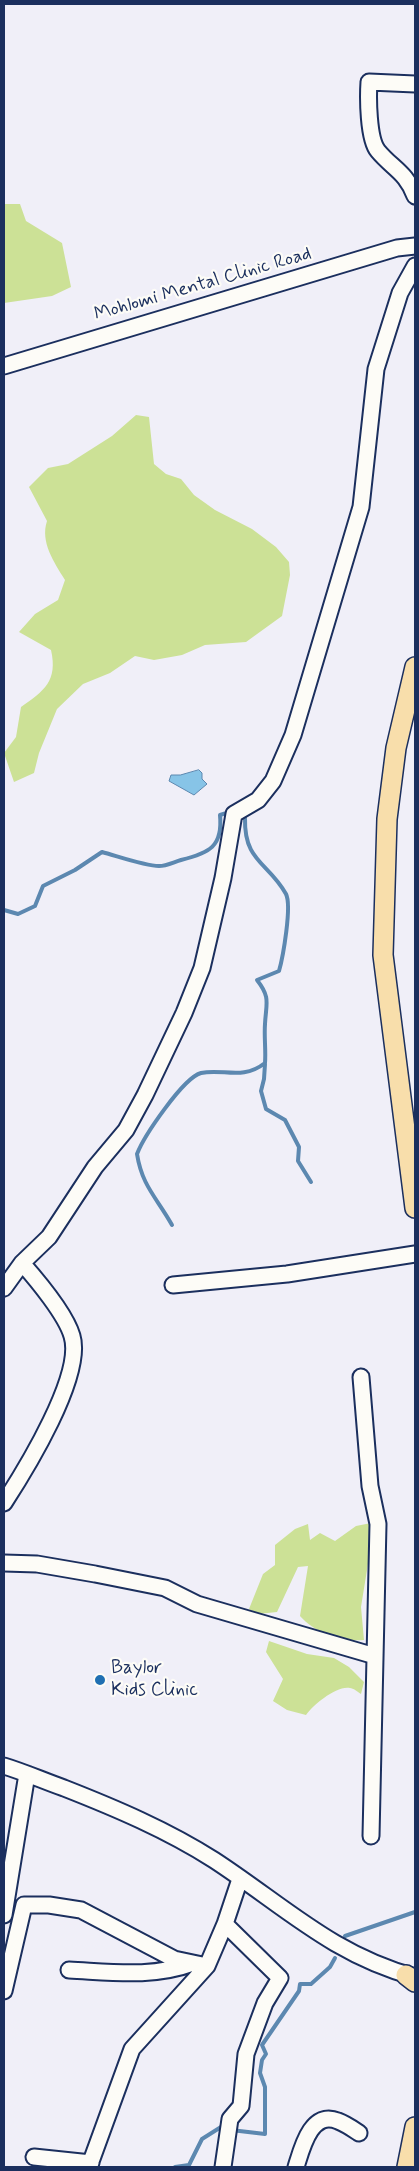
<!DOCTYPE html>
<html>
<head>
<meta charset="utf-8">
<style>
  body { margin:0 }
  #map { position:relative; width:419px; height:2171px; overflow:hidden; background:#f0eff8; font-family:Mynerve,sans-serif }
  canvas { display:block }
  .frame { position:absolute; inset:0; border:5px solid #1b2f5e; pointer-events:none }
</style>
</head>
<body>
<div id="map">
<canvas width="419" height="2171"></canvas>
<div class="frame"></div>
</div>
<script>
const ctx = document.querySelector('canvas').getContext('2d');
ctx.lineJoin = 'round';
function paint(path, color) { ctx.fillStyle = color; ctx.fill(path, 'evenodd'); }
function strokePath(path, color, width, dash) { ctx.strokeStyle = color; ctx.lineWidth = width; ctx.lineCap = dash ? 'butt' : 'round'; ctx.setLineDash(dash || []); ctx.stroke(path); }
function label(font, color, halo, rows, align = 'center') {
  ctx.font = font + ' Mynerve,sans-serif'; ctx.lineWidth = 4.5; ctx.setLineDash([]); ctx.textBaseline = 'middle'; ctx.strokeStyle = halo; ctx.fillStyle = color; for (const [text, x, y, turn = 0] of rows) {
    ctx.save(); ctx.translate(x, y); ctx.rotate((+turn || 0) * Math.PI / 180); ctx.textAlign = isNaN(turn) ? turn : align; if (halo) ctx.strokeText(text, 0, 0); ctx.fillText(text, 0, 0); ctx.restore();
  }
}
paint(new Path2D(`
  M4 204H20L26 221 62 243 71 287 52 296 4 303Z
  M136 415 149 417 154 464 166 474 181 479 194 495 215 510 252 529 276 547 289 562 290 575 282 616 246 642 205 645 182 655 154 660 135 656 110 673 83 684 57 709 39 753 34 773 14 782 4 753 16 737 21 707C44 691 58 681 51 650L19 632 35 614 58 600 65 580C54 562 40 542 47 521L29 487 48 468 68 464 112 436Z
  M371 1523 372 1539 361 1607 364 1640C341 1642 315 1633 300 1616L308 1566 298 1567 277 1612 258 1614 249 1609 263 1574 275 1565V1545L295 1529 308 1524 310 1540 320 1533 335 1541 356 1526Z
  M269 1641 307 1654 334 1658 349 1667 364 1682 361 1694C358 1692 353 1688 350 1688 337 1685 313 1705 306 1715L287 1710 273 1701 283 1679 266 1652Z`), '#cce196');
const water = new Path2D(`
  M199 770 202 773V779L207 784 194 795 169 781 171 775H180Z`);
paint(water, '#87c4e7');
strokePath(water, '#5c88b0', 1);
strokePath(new Path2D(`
  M4 910 18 914 35 906 43 886 75 870 102 852C117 856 145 866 159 866 166 866 174 862 181 860 209 853 223 847 220 815L230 812
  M265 1064 264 1079 261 1091 266 1109 285 1120 299 1147 298 1161 311 1182
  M172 1225C157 1198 142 1186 137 1154 144 1136 183 1078 201 1073 223 1068 242 1081 265 1063 266 1050 264 1037 265 1024 266 1003 271 998 257 980L279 971C283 957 292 906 286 894 268 862 244 862 245 818L239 815
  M345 1936 415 1912
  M231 2130 265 2134V2087L260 2073 262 2060 266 2054 262 2045 299 1991 300 1984H311L330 1967 335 1958
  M175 2167 189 2165 202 2139 221 2127 225 2129`), '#5c88b0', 4);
const minor = new Path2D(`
  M415 84 369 82C368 97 368 139 378 151 393 169 406 172 415 196
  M4 366 397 248 415 246
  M173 1285 287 1274 415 1254
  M4 1288 22 1263 49 1237 95 1167 126 1130 145 1095 184 1013 202 968 223 878 234 814 258 800 273 781 293 735 361 507 376 369 400 293 415 266
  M361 1377 370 1486 378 1524 371 1836
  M4 1503C26 1469 84 1375 72 1336 66 1315 37 1280 22 1263
  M4 1563 37 1564 95 1574 165 1588 197 1604 375 1656
  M4 1766C24 1772 44 1781 64 1788 115 1808 167 1830 214 1860 283 1905 333 1955 415 1977
  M4 1915 27 1774
  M69 1970C111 1972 153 1978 193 1963
  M4 1991 24 1905H49L81 1910 174 1959 207 1966
  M34 2157 91 2163
  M89 2167 132 2049 207 1966 225 1924 240 1879
  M223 2167 230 2119 241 2106 246 2054 265 2003 280 1978 225 1924
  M296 2167C302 2148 311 2110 338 2121 346 2124 353 2129 359 2133`);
const major = new Path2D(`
  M415 667 396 748 387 819 383 955 415 1208
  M406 1975 415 1982
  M407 2167 415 2127`);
strokePath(minor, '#1b2f5e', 19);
strokePath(major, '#1b2f5e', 22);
strokePath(minor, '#fdfcf7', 15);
strokePath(major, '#f8deab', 19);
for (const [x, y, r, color] of [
  [100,1680,6,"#1f6fb2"]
]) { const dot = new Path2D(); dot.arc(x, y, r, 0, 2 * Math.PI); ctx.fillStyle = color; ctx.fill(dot); strokePath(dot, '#fdfcf7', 2); }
label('19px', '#1b2f5e', '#fdfcf7', [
  ["Mohlomi Mental Clinic Road",203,285,-16]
]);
label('19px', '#1b2f5e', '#fdfcf7', [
  ["Baylor",111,1669],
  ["Kids Clinic",111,1691]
], 'left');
</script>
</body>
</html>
